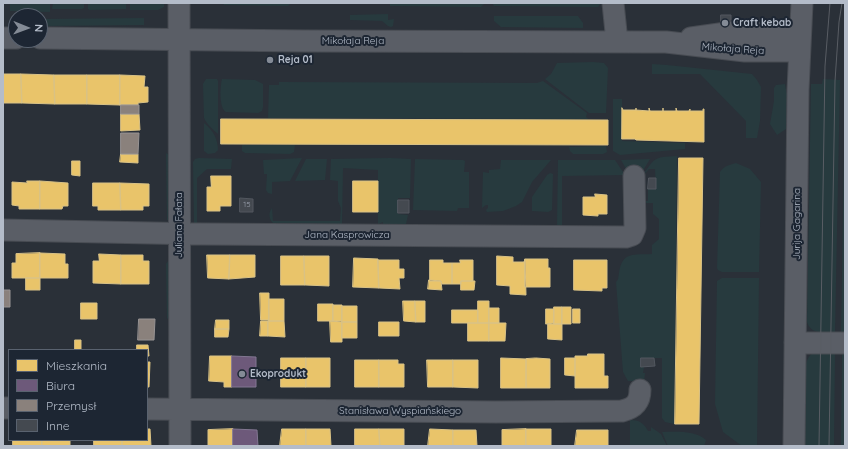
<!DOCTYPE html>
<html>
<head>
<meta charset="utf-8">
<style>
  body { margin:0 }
  #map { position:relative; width:848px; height:449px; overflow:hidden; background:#2a3038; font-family:Quicksand,sans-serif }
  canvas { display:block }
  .frame { position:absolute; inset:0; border:4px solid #b4bcc9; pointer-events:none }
  .legend { position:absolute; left:8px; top:349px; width:140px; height:92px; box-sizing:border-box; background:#1d2633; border:1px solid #59626f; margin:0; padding:5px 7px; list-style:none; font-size:12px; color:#b4bcc9 }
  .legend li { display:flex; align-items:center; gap:8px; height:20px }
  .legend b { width:20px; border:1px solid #59626f }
  .north { position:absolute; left:8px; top:8px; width:40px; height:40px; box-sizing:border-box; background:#1d2633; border:1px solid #59626f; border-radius:50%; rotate:91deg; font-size:11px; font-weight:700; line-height:16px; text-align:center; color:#b4bcc9 }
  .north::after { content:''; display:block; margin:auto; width:14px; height:18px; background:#848b96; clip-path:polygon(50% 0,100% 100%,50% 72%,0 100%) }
</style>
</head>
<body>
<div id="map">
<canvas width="848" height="449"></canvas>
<div class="frame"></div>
<ul class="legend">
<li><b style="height:11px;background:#e9c46a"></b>Mieszkania</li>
<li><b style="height:11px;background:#6d597a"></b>Biura</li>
<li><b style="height:11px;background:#8a817c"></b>Przemysł</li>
<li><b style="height:11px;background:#444950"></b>Inne</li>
</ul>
<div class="north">N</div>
</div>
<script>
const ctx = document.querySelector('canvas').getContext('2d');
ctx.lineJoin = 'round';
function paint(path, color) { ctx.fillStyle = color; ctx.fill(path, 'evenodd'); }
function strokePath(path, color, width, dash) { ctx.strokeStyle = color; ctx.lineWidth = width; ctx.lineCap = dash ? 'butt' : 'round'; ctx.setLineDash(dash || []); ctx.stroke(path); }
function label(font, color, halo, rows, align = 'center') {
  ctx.font = font + ' Quicksand,sans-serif'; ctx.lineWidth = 4; ctx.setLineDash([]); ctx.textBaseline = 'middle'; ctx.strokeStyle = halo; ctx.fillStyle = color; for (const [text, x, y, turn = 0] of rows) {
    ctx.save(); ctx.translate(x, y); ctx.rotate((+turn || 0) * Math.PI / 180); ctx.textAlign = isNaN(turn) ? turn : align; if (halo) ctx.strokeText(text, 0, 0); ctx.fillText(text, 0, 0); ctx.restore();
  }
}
paint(new Path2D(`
  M10 3H50V12L10 11Z
  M53 3H84V8L82 9H52Z
  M88 3H126V9L90 10 88 9Z
  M130 3H164V7L158 10H130Z
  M223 3H291L288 6 224 5Z
  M390 3H484V4L481 7 390 6Z
  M492 3H601L598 7 494 6Z
  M388 14V20L394 19 393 26 391 27 388 26 382 21 350 20V15Z
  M494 16H578L583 23V28L501 27 494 21Z
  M144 18V25L41 26V19Z
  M593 62 604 63 608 68 606 113H589L545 79 551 74 557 63Z
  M652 64 667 65 752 74 757 80 761 87 760 121 757 138H746V121L700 74H652Z
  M206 79H217L218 81V134C213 130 206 123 204 118L203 84Z
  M222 79 255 80 263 84V107L262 111 258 113 226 112C219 108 220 87 222 79Z
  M823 79 840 80 835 332C824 332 811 335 807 322L811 84H822Z
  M543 81 587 113 586 117 588 119 268 118 269 85H279V82L537 83Z
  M785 84 787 95 786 129 777 135 770 124 774 101V88L776 85Z
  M845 91V332H841Z
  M613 99H622V141L685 143V149L620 155 613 151Z
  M204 123C213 130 218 139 218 150L215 153 208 154 204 151Z
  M242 145H295L294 152 290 154 247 153H245L242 151Z
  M606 146 607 152 603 154H573L570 151 569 147Z
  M166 153 169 155 170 222H168V220H167Z
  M677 156 674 424 665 422 662 418V358H641V367H644L643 373H645L644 381H628L623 372 616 282C619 279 618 278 619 273 622 251 634 255 652 254V245L659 239V219L653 214V203H640L642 201H648V189H656L655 169H649L641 178C655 158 652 157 677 156Z
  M199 158 232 159 231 169H207L197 178V223H194L193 162 195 159Z
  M302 158 290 181 272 182V194L268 193 266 190 267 174H264L263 160Z
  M390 158 411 159 410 198H398V214L408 215 406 224H383V222L378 224V170L343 168 342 224 273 223C269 219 268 213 272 208L273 221H340L341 208 338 201V181L330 180 331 159Z
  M306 159H327L325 180 295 181Z
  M415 159 463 160 465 161 464 172H469V208H458L457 211 413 210Z
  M650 159 641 174H629L621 160Z
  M501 160H551L532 182 522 202 516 206 503 211 487 212 486 210 488 208V205H486L482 208 483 172 489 173V170L500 169Z
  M558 160H615L625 175 562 176V226H557Z
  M736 163 750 169 761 182 759 272H722L718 270 717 268 720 172C724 166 729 165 736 163Z
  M550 173 553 174 552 210 548 212 532 211V197L547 175Z
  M168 261H171V316L167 319 166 264Z
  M722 278H759L757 446H742L723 432 715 404 717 281Z
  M816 352H835L834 445 832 446H805L806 364C808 357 810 354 816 352Z
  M842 353H845V446H841Z
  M630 420C639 420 644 423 648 431H651V427L661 434 667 446H630Z
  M662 432C677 432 694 430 706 440L704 446H668Z`), '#273a3e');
const homes = new Path2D(`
  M3 74H21L22 103H3Z
  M21 74 54 75 55 104 22 103Z
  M54 75H87V104H55Z
  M87 75H120V105L87 104Z
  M120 75 145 76 144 87H148V102L138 103V105H120Z
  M622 108 623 110H636V108V110L649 111V108L650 111H663V108V111H676V108L677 111H689L690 109V111H703V109H704V142L636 140 635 139H622Z
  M121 114H139L140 130 121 131Z
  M221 119 608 120V145L221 144Z
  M121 154H138V163L120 162Z
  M679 158H703L699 424H675Z
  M72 161H80V176L72 175Z
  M211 176H231V206H220V211H207V187H211Z
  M27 181H40V209H19V206L12 205V182L27 183Z
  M40 181 68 183V206H63L62 209H40Z
  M353 181H378V212H353Z
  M93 183H120L121 210H98V206H93Z
  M120 183 149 184V206H143V210H121Z
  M595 194 607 195V214H598V216L583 215V197H595Z
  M40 253 65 254V264H68V278H40Z
  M40 253V278H12V263H16V254Z
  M99 254 121 255V284L93 283V261H99Z
  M121 255H143V261H149V284H121Z
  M207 255H230L229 279 208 278Z
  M230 255H255V277L229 279Z
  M281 256H304L305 285H281Z
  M304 256H329V286L305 285Z
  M497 256 513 257V262H524L525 259 526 295 510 294V286L497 285Z
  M354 258 378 259 379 288 353 287Z
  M525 259H548V268H550V287H525Z
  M378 260H399V269H404V278H399L400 289 379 288Z
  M430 260H443V263H452V284H442L441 281H430Z
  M460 260H473V281H461V284H452V263H460Z
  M574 260H607V288H602V291L574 290Z
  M26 278H40V290H26Z
  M429 280 441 281 442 290 428 289Z
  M461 281H475L474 290H461Z
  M260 293H269V320H261Z
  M269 299H284V321H269Z
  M403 301H415L416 322 404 321Z
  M415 301H425V322H416Z
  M478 301H489V323H478Z
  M81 303H97V319H81Z
  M318 304H333V321H318Z
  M333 305H342V321H333Z
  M342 306H357V322H342Z
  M554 307H562V324H554Z
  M562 307H571V324H562Z
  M489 308H499V323H489Z
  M546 309H554V323L546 324Z
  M573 309H580V323H573Z
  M452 310H478V323H452Z
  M216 320H229V329H215Z
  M261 321H268V336H260Z
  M268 321H284L285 337 268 336Z
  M330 321 342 322V342H331Z
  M342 322H357V338H342Z
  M379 322H399V336H379Z
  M468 323H489V341H468Z
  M489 323H506L505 341H489Z
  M548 324H562V340L548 339Z
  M215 329H229L228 337H215Z
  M75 340H81V350H75Z
  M137 345H148L149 356H147V350H137Z
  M588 354H604V376H608V388H575V356H587Z
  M210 356H232V387H224V382L209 381Z
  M281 358H306V387H281Z
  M306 358H330V387H306Z
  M501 358 526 359V388H501Z
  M536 358 550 359V388H526V359Z
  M565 358H575V376L565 375Z
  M355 360H379V387H355Z
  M379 360H398V364H404V387H379Z
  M427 360H453V387H428Z
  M453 360H478V388L453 387Z
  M147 362H150L149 387H147Z
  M147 429H150L151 446H122V440H147Z
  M233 429V446H208V430Z
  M282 429H306V446H280Z
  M306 429H330L331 446H306Z
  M355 429H379L380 446H355Z
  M379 429H404V446H380Z
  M430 429 453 430V446H428Z
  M526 429H551V446H526Z
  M526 429V446H502V430Z
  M453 430H476L477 446H453Z
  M577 430H608V446H575Z
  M13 440H42V446H13Z
  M42 440H70V446H42Z
  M94 440H122V446H94Z`);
paint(homes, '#e9c46a');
strokePath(homes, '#d9c286', 1);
const offices = new Path2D(`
  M232 356 256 357V387H232Z
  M233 429 257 430 258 446H233Z`);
paint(offices, '#6d597a');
strokePath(offices, '#827792', 1);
const industry = new Path2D(`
  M121 105H139V114H121Z
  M121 133H139L138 154H121Z
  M3 290H10V307H3Z
  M139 319H155L154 340H138Z`);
paint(industry, '#8a817c');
strokePath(industry, '#979393', 1);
const building = new Path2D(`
  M721 15H731V23H721Z
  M649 178H656V189H648Z
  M240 198 253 199V212H240Z
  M398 200H409V213H398Z
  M641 358H654L655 366 641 367Z`);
paint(building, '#444950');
strokePath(building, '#52575f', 1);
const minor = new Path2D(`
  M179 3 180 446
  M613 3 617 42
  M3 38H16
  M40 38 306 41 644 42H666L745 51H799
  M691 38 748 30 800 31
  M3 230 200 234 626 237 632 235 635 228 634 176
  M795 343H845
  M3 408H9
  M147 409 496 412 622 411C634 408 640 403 640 390
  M794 446 798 90 802 3`);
strokePath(minor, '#484c53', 23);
strokePath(minor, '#5a5e66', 21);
strokePath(new Path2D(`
  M819 446 825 66 830 3
  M829 446 835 81 839 22 842 3`), '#595d64', 1);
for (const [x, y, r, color] of [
  [725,23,4,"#848b96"],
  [270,60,4,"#848b96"],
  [242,374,4,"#848b96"]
]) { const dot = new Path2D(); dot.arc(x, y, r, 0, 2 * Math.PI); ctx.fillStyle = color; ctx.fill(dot); strokePath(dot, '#1d2633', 1.5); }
label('8px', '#989fab', null, [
  ["15",247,205]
]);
label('bold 10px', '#b4bcc9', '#1d2633', [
  ["Craft kebab",733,23],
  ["Reja 01",278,60],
  ["Ekoprodukt",250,374]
], 'left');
label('10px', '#b4bcc9', '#1d2633', [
  ["Mikołaja Reja",353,41],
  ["Mikołaja Reja",733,49,4],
  ["Jurija Gagarina",797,224,-90],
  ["Juliana Fałata",179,225,-90],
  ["Jana Kasprowicza",347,235],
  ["Stanisława Wyspiańskiego",400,411]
]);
</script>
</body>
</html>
